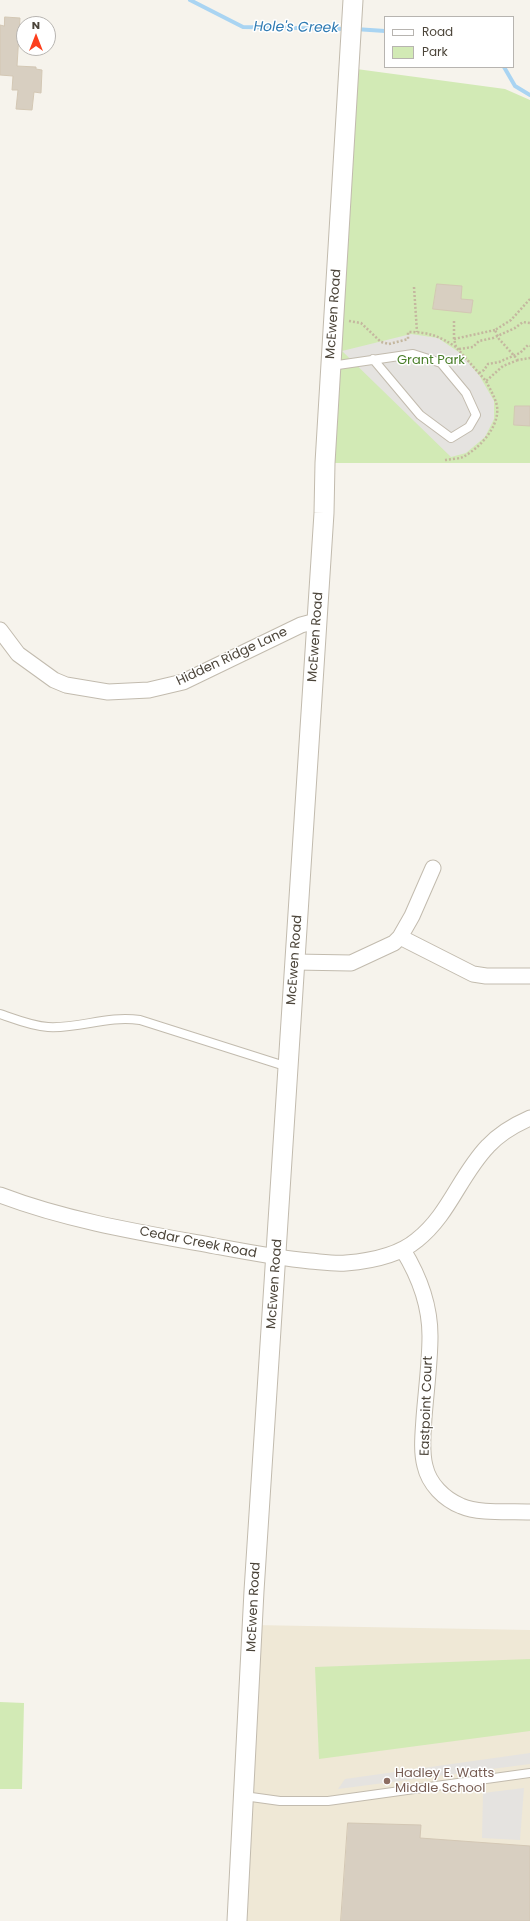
<!DOCTYPE html>
<html>
<head>
<meta charset="utf-8">
<style>
  body { margin:0 }
  #map { position:relative; width:530px; height:1921px; overflow:hidden; background:#f6f3ec; font-family:Poppins,sans-serif }
  canvas { display:block }
  .legend { position:absolute; left:384px; top:16px; width:130px; height:52px; box-sizing:border-box; background:#fff; border:1px solid #b7b4b0; margin:0; padding:5px 7px; list-style:none; font-size:12px; color:#4b4439 }
  .legend li { display:flex; align-items:center; gap:8px; height:20px }
  .legend b { width:20px; border:1px solid #b7b4b0 }
  .north { position:absolute; left:16px; top:16px; width:40px; height:40px; box-sizing:border-box; background:#fff; border:1px solid #b7b4b0; border-radius:50%; rotate:0deg; font-size:11px; font-weight:700; line-height:16px; text-align:center; color:#4b4439 }
  .north::after { content:''; display:block; margin:auto; width:14px; height:18px; background:#fc3f1d; clip-path:polygon(50% 0,100% 100%,50% 72%,0 100%) }
</style>
</head>
<body>
<div id="map">
<canvas width="530" height="1921"></canvas>
<ul class="legend">
<li><b style="height:5px;background:#fff"></b>Road</li>
<li><b style="height:11px;background:#d2eab5"></b>Park</li>
</ul>
<div class="north">N</div>
</div>
<script>
const ctx = document.querySelector('canvas').getContext('2d');
ctx.lineJoin = 'round';
function paint(path, color) { ctx.fillStyle = color; ctx.fill(path, 'evenodd'); }
function strokePath(path, color, width, dash) { ctx.strokeStyle = color; ctx.lineWidth = width; ctx.lineCap = dash ? 'butt' : 'round'; ctx.setLineDash(dash || []); ctx.stroke(path); }
function label(font, color, halo, rows, align = 'center') {
  ctx.font = font + ' Poppins,sans-serif'; ctx.lineWidth = 3; ctx.setLineDash([]); ctx.textBaseline = 'middle'; ctx.strokeStyle = halo; ctx.fillStyle = color; for (const [text, x, y, turn = 0] of rows) {
    ctx.save(); ctx.translate(x, y); ctx.rotate((+turn || 0) * Math.PI / 180); ctx.textAlign = isNaN(turn) ? turn : align; if (halo) ctx.strokeText(text, 0, 0); ctx.fillText(text, 0, 0); ctx.restore();
  }
}
paint(new Path2D(`
  M253 1625 530 1630V1921H237Z`), '#efe8d6');
paint(new Path2D(`
  M349 68 505 89 530 100V463H325Z
  M530 1659V1731L319 1759 315 1667Z
  M0 1702 24 1703 22 1789H0Z`), '#d2eab5');
paint(new Path2D(`
  M411 334 438 338 460 353 479 375 494 401V419L485 437 466 453 451 457 342 351Z
  M530 1753V1764L338 1789 345 1779Z
  M524 1788 520 1840 482 1838 483 1793Z`), '#e5e3e0');
strokePath(new Path2D(`
  M190 0 243 27 347 29
  M355 29 385 31
  M504 67 515 86 530 95`), '#a9d4f2', 4);
const building = new Path2D(`
  M5 17 20 18 17 66 36 67V69L42 70 41 93 34 92 32 110 16 109 18 90H12L13 76 0 75V25L4 26Z
  M437 284 462 286 461 299 473 300 471 313 433 309Z
  M515 406H530V426L514 425Z
  M348 1823 421 1825 420 1838 530 1846V1921H341Z`);
paint(building, '#d8cfc1');
strokePath(building, '#d3c7b4', 1);
const service = new Path2D(`
  M331 366 413 354 441 363 466 393 476 415 469 427 451 438 420 415 373 359
  M0 1014C15 1019 31 1026 48 1027 80 1029 107 1015 140 1020L288 1067
  M244 1796 280 1801H328L530 1773`);
const minor = new Path2D(`
  M0 630 18 654 54 680 66 685 108 692 149 690 183 682 301 625 316 621
  M400 937 473 974 486 976H530
  M295 962 351 963 394 943 400 937 412 916 433 868
  M0 1195C68 1221 143 1233 215 1246 247 1252 278 1258 310 1261 322 1262 334 1264 346 1263 371 1261 398 1256 417 1240 449 1215 460 1175 488 1146 500 1133 514 1125 530 1118
  M403 1250C419 1276 430 1305 430 1336 430 1363 426 1391 424 1418 423 1434 421 1451 425 1466 429 1484 444 1499 461 1506 479 1514 510 1511 530 1512`);
const tertiary = new Path2D(`
  M237 1921 254 1591 324 513 325 463 353 0`);
strokePath(service, '#c2bbae', 10);
strokePath(minor, '#c2bbae', 17);
strokePath(tertiary, '#c2bbae', 21);
strokePath(new Path2D(`
  M414 287 417 332
  M530 299 511 320 495 330 499 339 518 360 530 358
  M349 321 361 323 381 342 389 344 408 339V332C429 332 439 336 456 347
  M495 330 454 339 456 347 486 381 503 366 518 360
  M454 339V321
  M459 349 473 347 479 341 493 338 515 328 523 322 530 323
  M479 373 484 370 488 364 499 362 520 353 528 345 530 346
  M445 460C451 459 458 459 463 457 480 448 500 426 497 406 495 397 490 389 486 381`), '#c4b79f', 2.5, [2, 2]);
strokePath(service, '#fff', 8);
strokePath(minor, '#fff', 15);
strokePath(tertiary, '#fff', 19);
for (const [x, y, r, color] of [
  [387,1781,4,"#8d6e63"]
]) { const dot = new Path2D(); dot.arc(x, y, r, 0, 2 * Math.PI); ctx.fillStyle = color; ctx.fill(dot); strokePath(dot, '#fff', 1.5); }
label('13px', '#4b4439', '#fff', [
  ["McEwen Road",334,314,-86],
  ["McEwen Road",316,637,-86],
  ["Hidden Ridge Lane",232,657,-25],
  ["McEwen Road",295,960,-86],
  ["Cedar Creek Road",198,1243,11],
  ["McEwen Road",275,1284,-86],
  ["Eastpoint Court",427,1406,-88],
  ["McEwen Road",254,1607,-87]
]);
label('13px', '#4a7f2a', '#fff', [
  ["Grant Park",431,361]
]);
label('13px', '#785e54', '#fff', [
  ["Hadley E. Watts",395,1774],
  ["Middle School",395,1789]
], 'left');
label('italic 14px', '#2e7ab2', '#fff', [
  ["Hole's Creek",296,28,1]
]);
</script>
</body>
</html>
